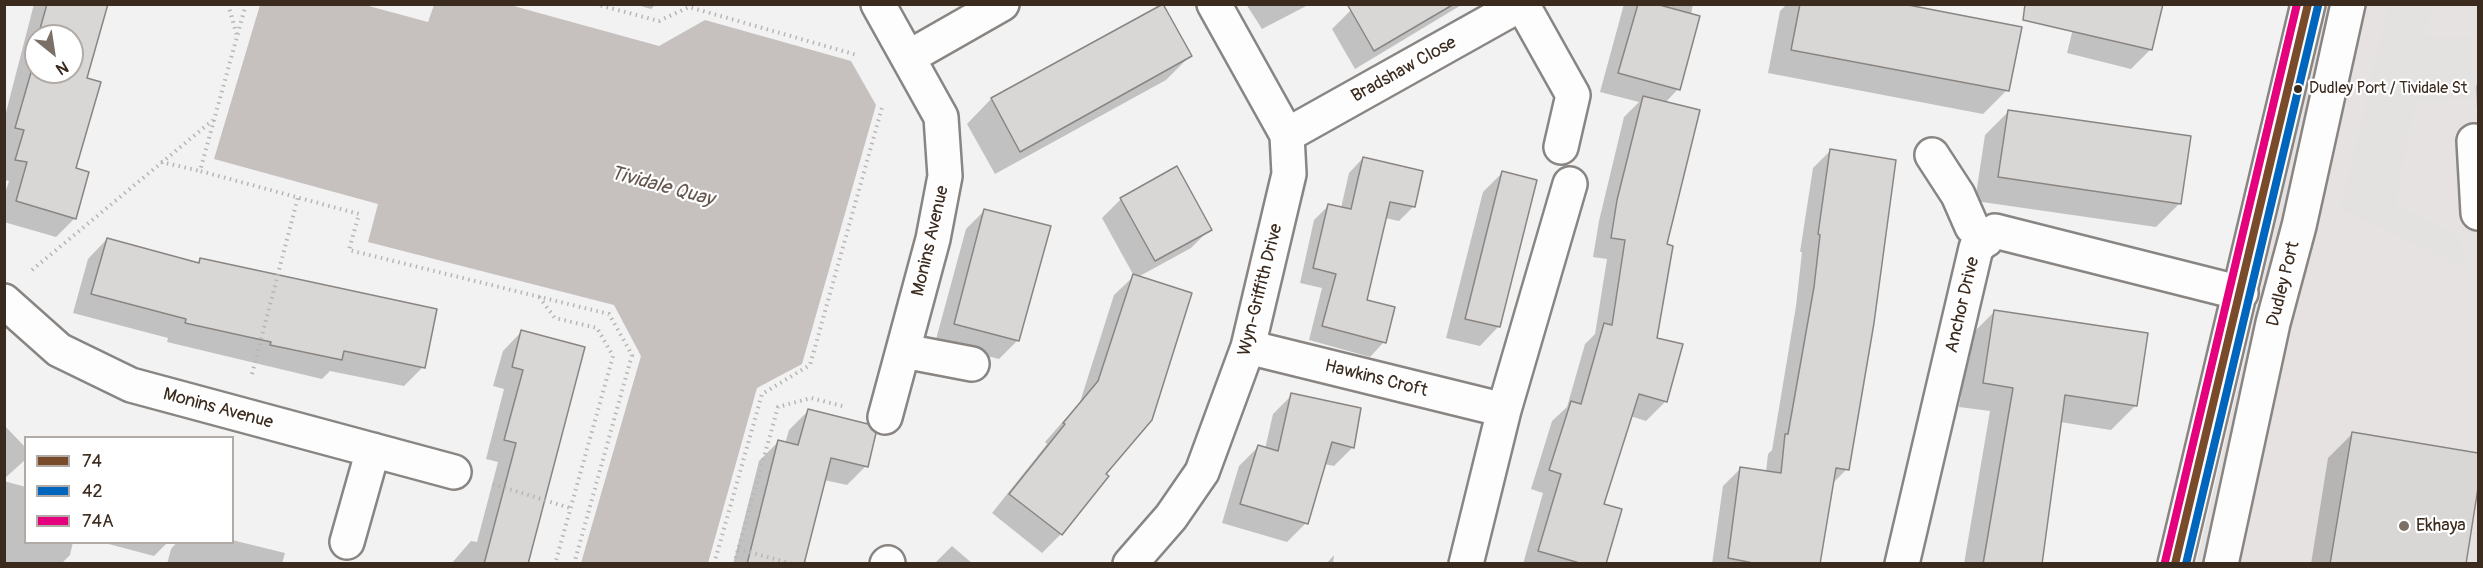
<!DOCTYPE html>
<html>
<head>
<meta charset="utf-8">
<style>
  body { margin:0 }
  #map { position:relative; width:2483px; height:568px; overflow:hidden; background:#f3f2f2; font-family:Pangolin,sans-serif }
  canvas { display:block }
  .frame { position:absolute; inset:0; border:6px solid #3b2a1e; pointer-events:none }
  .legend { position:absolute; left:24px; top:436px; width:210px; height:108px; box-sizing:border-box; background:#fff; border:2px solid #b1aaa5; margin:0; padding:8px 10px; list-style:none; font-size:18px; color:#3b2a1e }
  .legend li { display:flex; align-items:center; gap:12px; height:30px }
  .legend b { width:30px; border:2px solid #b1aaa5 }
  .north { position:absolute; left:24px; top:24px; width:60px; height:60px; box-sizing:border-box; background:#fff; border:2px solid #b1aaa5; border-radius:50%; rotate:150deg; font-size:16px; font-weight:700; line-height:24px; text-align:center; color:#3b2a1e }
  .north::after { content:''; display:block; margin:auto; width:21px; height:27px; background:#7b7068; clip-path:polygon(50% 0,100% 100%,50% 72%,0 100%) }
</style>
</head>
<body>
<div id="map">
<canvas width="2483" height="568"></canvas>
<div class="frame"></div>
<ul class="legend">
<li><b style="height:8px;background:#7a4b2a"></b>74</li>
<li><b style="height:8px;background:#0065bd"></b>42</li>
<li><b style="height:8px;background:#e5007d"></b>74A</li>
</ul>
<div class="north">N</div>
</div>
<script>
const ctx = document.querySelector('canvas').getContext('2d');
ctx.lineJoin = 'round';
function paint(path, color) { ctx.fillStyle = color; ctx.fill(path, 'evenodd'); }
function strokePath(path, color, width, dash) { ctx.strokeStyle = color; ctx.lineWidth = width; ctx.lineCap = dash ? 'butt' : 'round'; ctx.setLineDash(dash || []); ctx.stroke(path); }
function label(font, color, halo, rows, align = 'center') {
  ctx.font = font + ' Pangolin,sans-serif'; ctx.lineWidth = 4.5; ctx.setLineDash([]); ctx.textBaseline = 'middle'; ctx.strokeStyle = halo; ctx.fillStyle = color; for (const [text, x, y, turn = 0] of rows) {
    ctx.save(); ctx.translate(x, y); ctx.rotate((+turn || 0) * Math.PI / 180); ctx.textAlign = isNaN(turn) ? turn : align; if (halo) ctx.strokeText(text, 0, 0); ctx.fillText(text, 0, 0); ctx.restore();
  }
}
paint(new Path2D(`
  M2327 5H2478V563L2196 564Z`), '#e5e2e1');
paint(new Path2D(`
  M2388 5H2432L2423 36H2478V99L2415 101 2395 205 2459 237 2467 269 2341 209Z`), '#e4e2e0');
paint(new Path2D(`
  M260 5H365L428 22 434 5H510L659 46 705 20 851 61 876 105 802 364 757 388 708 563H581L641 356 614 305 368 242 378 204 214 159Z`), '#c6c0be');
paint(new Path2D(`
  M34 4H106L85 79 74 169 75 218 56 237 4 222V196L9 181 4 180V120ZM36 36H72V72H36Z
  M634 4H656L651 9Z
  M1246 4H1310L1262 29Z
  M1360 4H1463L1355 69 1332 29 1351 10Z
  M1624 4H1693L1678 89 1665 103V246L1656 339 1681 345 1665 402 1646 421 1630 416 1602 505 1605 564H1523L1543 493 1531 489 1552 421 1567 407 1585 344 1595 334 1607 259 1593 257 1599 221 1624 117 1639 102 1600 92Z
  M1787 4H1896L2007 90 1983 114 1768 73 1780 11Z
  M2079 4 2151 49 2131 69 2067 53Z
  M1162 6 1190 56 1166 80 995 174 967 124 991 99Z
  M2478 83V132L2476 86Z
  M2009 111 2180 203 2156 227 1975 201 1985 135Z
  M1831 150 1847 469 1831 485 1818 564H1712L1723 486 1741 468 1766 472 1768 454 1772 450 1796 306 1802 252H1800L1813 168Z
  M1363 158 1413 207 1399 221 1385 218 1365 301 1384 342 1370 357 1309 340 1322 288 1300 283 1314 220 1329 205 1341 208 1349 173Z
  M1502 173 1499 326 1480 346 1446 338 1483 192Z
  M1121 199 1210 229 1191 248 1138 277 1104 474 1107 477 1061 534 1042 553 992 513 1047 444 1045 442 1080 402 1114 295 1134 276 1102 218Z
  M985 210 1018 340 999 359 935 343 966 229Z
  M107 239 196 264 200 260 423 367 404 386 330 371 322 379 167 342 168 338 73 313 88 259Z
  M1995 311 2135 406 2111 430 2060 422 2040 564H1964L1990 411 1959 407 1971 335Z
  M522 331 583 348 526 564H451L471 541 477 542 498 462 486 459 504 389 493 386 503 351Z
  M1292 395 1353 447 1334 466 1324 464 1306 523 1287 542 1222 523 1239 466 1258 447 1265 449 1273 414Z
  M808 411 866 466 847 485 824 480 803 564H733L759 461 778 442 785 444 789 430Z
  M4 425 26 448V459L4 479Z
  M2352 434 2478 454V479L2465 564H2311L2328 458Z
  M4 481 26 487V542H73L70 555 61 564 4 562Z
  M232 540 285 553 282 564H167L171 549 177 542H232Z
  M101 542H168L154 556Z
  M952 546 973 564H934Z
  M1334 555 1333 564H1326Z`), '#0003');
const building = new Path2D(`
  M47 4H108L87 78 101 82 76 168 89 172 76 219 16 201 27 162 15 160 24 130 15 128 36 55V72H72V36H38Z
  M1163 4 1192 56 1020 152 991 98Z
  M1347 4H1454L1374 51Z
  M1638 4H1656L1700 16 1680 90 1618 73Z
  M1800 4H1903L2022 27 2009 91 1791 50Z
  M2025 4H2163L2152 50 2023 20Z
  M1643 96 1700 110 1667 244 1673 246 1657 338 1683 344 1667 402 1639 394 1604 504 1622 509 1606 564H1583L1538 551 1561 474 1549 470 1571 401 1581 404 1604 323 1612 325 1625 240 1611 238 1617 200Z
  M2008 110 2191 136 2181 204 1998 177Z
  M1830 149 1896 160 1874 323 1849 470 1836 468 1820 564H1758L1728 558 1740 467 1781 473 1785 434H1788L1814 287 1820 235 1818 234Z
  M1363 157 1423 171 1415 207 1390 202 1367 300 1395 307 1386 343 1322 326 1336 274 1313 268 1328 204 1351 209Z
  M1177 166 1212 230 1155 261 1120 198Z
  M1502 171 1537 180 1500 327 1465 319Z
  M984 209 1051 226 1019 341 954 324Z
  M107 238 199 263 200 258 437 309 425 368 344 351 342 360 270 345 271 342 185 323 186 319 91 294Z
  M1133 274 1192 293 1152 420 1106 474 1109 476 1062 535 1009 494 1065 424 1063 423 1098 381Z
  M1994 310 2148 333 2137 406 2065 395 2042 564H1983L2013 388 1983 383Z
  M521 330 585 347 528 564H484L516 443 504 440 523 370 512 367Z
  M1291 393 1361 408 1354 448 1332 442 1308 524 1240 504 1258 445 1278 451Z
  M808 409 868 424 876 433 868 467 831 458 804 564H747L778 440 798 445Z
  M2352 432 2478 453V488L2466 564H2330Z`);
paint(building, '#d9d7d6');
strokePath(building, '#898582', 1.5);
const minor = new Path2D(`
  M878 4 941 117 945 176 933 239 885 417
  M1522 4 1573 95 1561 147
  M909 57 1002 4
  M1287 135 1521 4
  M2474 141 2478 213
  M1932 155 1958 195 1972 227 1986 240
  M4 301 59 350 131 385 454 472
  M1248 347 1504 410
  M904 351 972 364
  M347 542 373 450
  M887 564 888 563
  M1130 564 1171 517 1202 472 1248 347 1289 174 1287 135 1214 4
  M1466 564 1504 410 1570 184
  M1902 564 1976 248 1995 231 2241 293`);
const highway = new Path2D(`
  M2175 564 2308 4
  M2221 564 2273 323 2299 226 2348 4`);
strokePath(minor, '#898582', 38);
strokePath(highway, '#898582', 38);
strokePath(new Path2D(`
  M228 4 237 36
  M246 4 200 171 359 214 349 250 609 314 632 355 574 564
  M595 4 659 21 689 7 857 55
  M161 162 200 171
  M32 270 213 120
  M539 297 555 318 597 328 613 356 555 564
  M252 374 298 197
  M493 484 570 508
  M738 549 793 564
  M714 564 762 394 810 365 883 104
  M734 564 778 407 811 398 846 407`), '#b8b6b4', 4, [1.5, 4.5]);
strokePath(minor, '#fdfdfd', 33);
strokePath(highway, '#fdfdfd', 33);
strokePath(new Path2D(`
  M2175 564 2308 4`), '#7a4b2a', 8);
strokePath(new Path2D(`
  M2186 564 2318 6`), '#0065bd', 8);
strokePath(new Path2D(`
  M2165 562 2297 4`), '#e5007d', 8);
for (const [x, y, r, color] of [
  [2298,89,5,"#3b2a1e"],
  [2404,526,6,"#7b7068"]
]) { const dot = new Path2D(); dot.arc(x, y, r, 0, 2 * Math.PI); ctx.fillStyle = color; ctx.fill(dot); strokePath(dot, '#fff', 2); }
label('16px', '#3b2a1e', '#fff', [
  ["Dudley Port / Tividale St",2309,89]
], 'left');
label('18px', '#3b2a1e', '#fff', [
  ["Bradshaw Close",1404,70,-29],
  ["Monins Avenue",931,241,-77],
  ["Dudley Port",2284,284,-76],
  ["Wyn-Griffith Drive",1261,290,-76],
  ["Anchor Drive",1963,305,-77],
  ["Hawkins Croft",1376,379,14],
  ["Monins Avenue",218,409,15]
]);
label('18px', '#3b2a1e', '#fff', [
  ["Ekhaya",2416,526]
], 'left');
label('italic 20px', '#65574e', '#fff', [
  ["Tividale Quay",662,187,15]
]);
</script>
</body>
</html>
